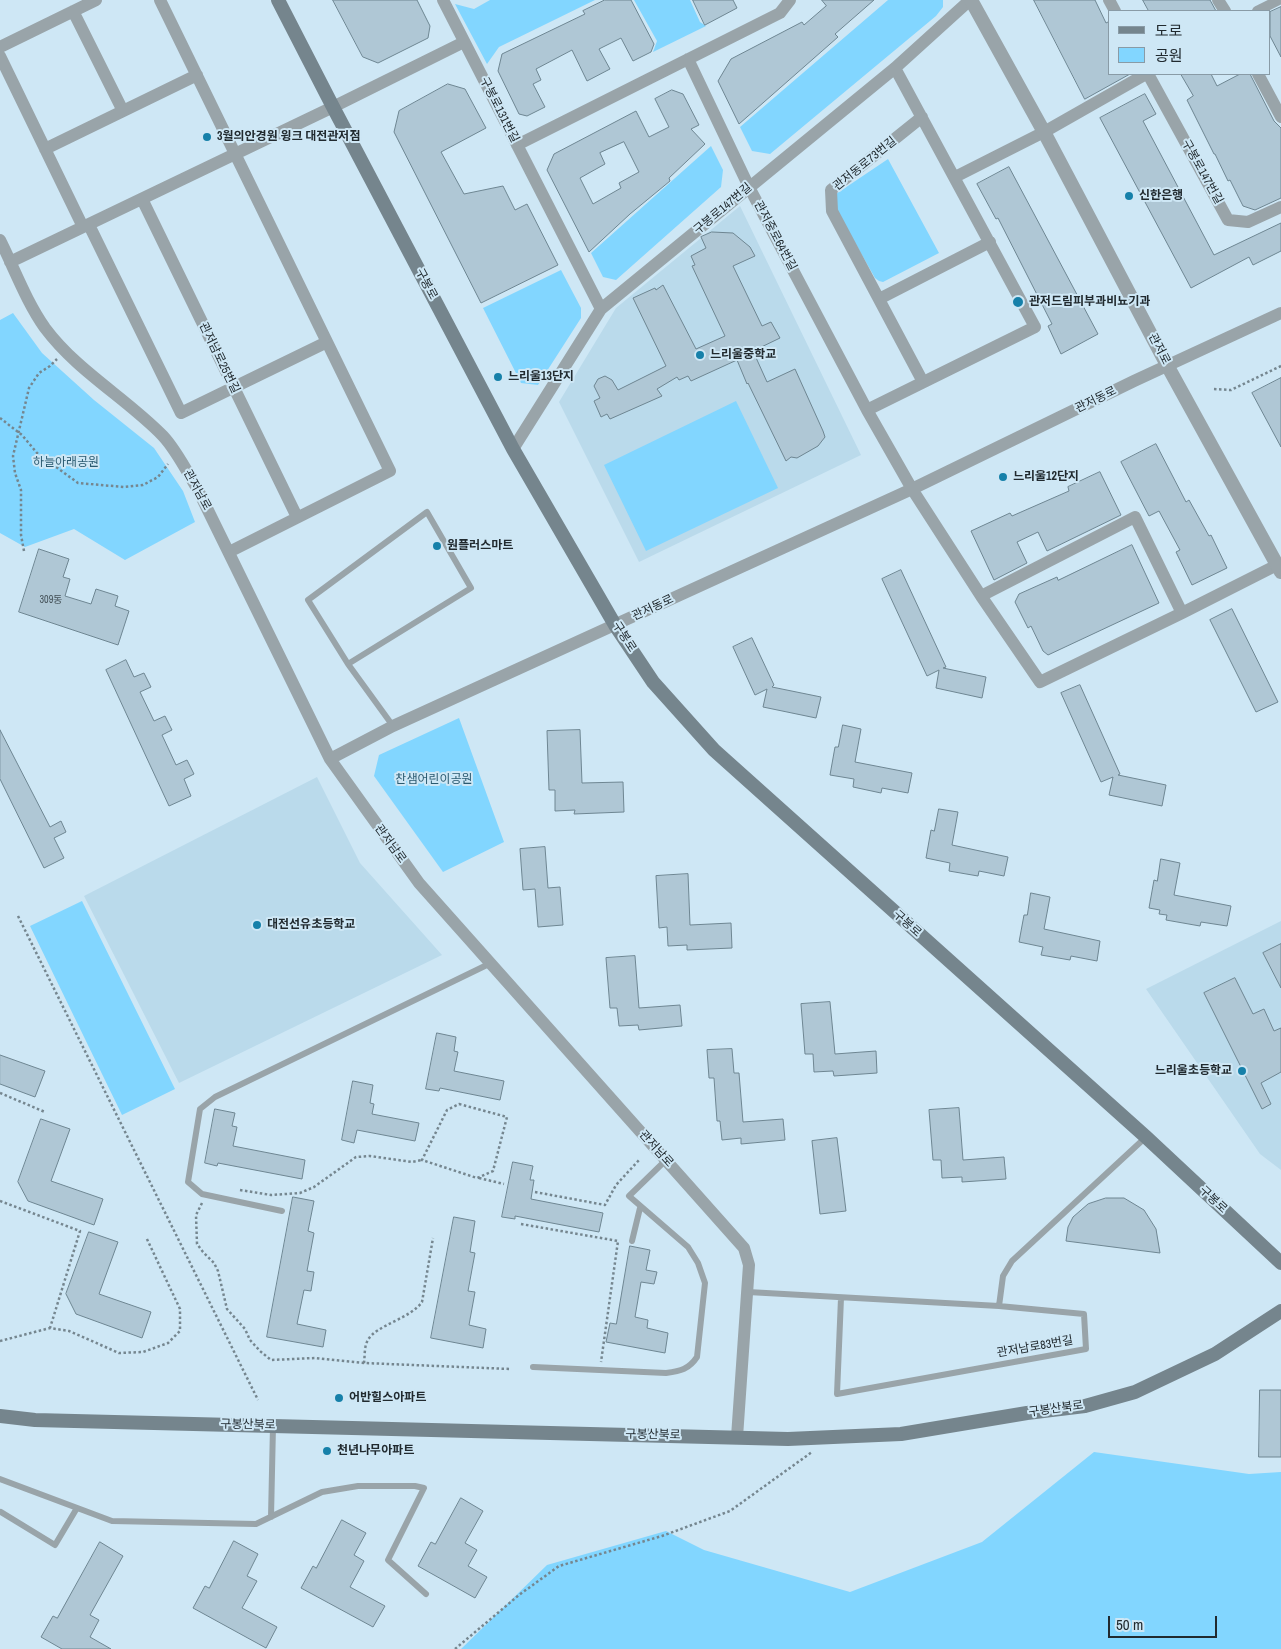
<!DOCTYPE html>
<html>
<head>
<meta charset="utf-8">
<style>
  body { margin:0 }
  #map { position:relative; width:1281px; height:1649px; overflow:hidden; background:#cee7f5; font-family:"Archivo Narrow","Noto Sans KR",sans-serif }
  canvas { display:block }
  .legend { position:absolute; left:1108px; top:10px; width:162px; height:65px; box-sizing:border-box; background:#cee7f5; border:1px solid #899ba6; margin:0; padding:6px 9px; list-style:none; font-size:15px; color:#212a2f }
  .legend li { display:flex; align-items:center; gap:10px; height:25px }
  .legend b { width:25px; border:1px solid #899ba6 }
  .scale { position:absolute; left:1108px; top:1616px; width:109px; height:22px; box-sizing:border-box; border:2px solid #212a2f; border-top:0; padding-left:6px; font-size:15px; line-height:18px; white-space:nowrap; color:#212a2f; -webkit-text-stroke:4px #cee7f5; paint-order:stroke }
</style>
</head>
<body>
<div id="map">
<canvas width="1281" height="1649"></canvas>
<ul class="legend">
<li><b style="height:6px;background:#75858d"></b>도로</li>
<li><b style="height:14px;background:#82d6ff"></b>공원</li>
</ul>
<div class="scale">50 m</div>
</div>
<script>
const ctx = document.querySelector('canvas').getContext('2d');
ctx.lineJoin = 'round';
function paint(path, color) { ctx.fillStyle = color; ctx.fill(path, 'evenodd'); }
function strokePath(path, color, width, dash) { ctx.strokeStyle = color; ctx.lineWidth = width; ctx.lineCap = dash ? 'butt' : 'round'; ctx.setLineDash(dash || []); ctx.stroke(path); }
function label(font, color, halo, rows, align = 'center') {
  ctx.font = font + ' "Archivo Narrow","Noto Sans KR",sans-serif'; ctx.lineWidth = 4; ctx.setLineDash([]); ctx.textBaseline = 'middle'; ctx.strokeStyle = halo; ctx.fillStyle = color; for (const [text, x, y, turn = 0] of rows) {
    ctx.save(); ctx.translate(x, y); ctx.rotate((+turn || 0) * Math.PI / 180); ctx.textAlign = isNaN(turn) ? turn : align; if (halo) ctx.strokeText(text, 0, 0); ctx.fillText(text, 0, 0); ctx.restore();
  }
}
paint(new Path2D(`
  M740 206 861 455 639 562 559 402 616 308Z
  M317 777 360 863 442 955 179 1083 84 896Z
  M1281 921V1170L1260 1154 1146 989Z`), '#badaeb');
paint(new Path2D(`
  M490 0H595L499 47 487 64 455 4 474 9Z
  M634 0H690L700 22 706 26 653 52 657 41Z
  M888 0H943V7L936 16 770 154 752 151 740 127Z
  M711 146 723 170 721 187 616 280 603 277 591 253Z
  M888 159 939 253 883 282 879 281 875 278 837 211 836 194Z
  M561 270 581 308V318L538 385 521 383 483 308Z
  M13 313 42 353 94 400 154 448 183 491 195 522 125 560 74 529 25 547 0 533V320Z
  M736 401 778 488 646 551 604 465Z
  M459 718 504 842 443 872 374 776 379 755Z
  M82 901 175 1089 122 1115 30 926Z
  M1094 1452 1249 1474 1281 1472V1649H461L547 1565 666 1531 704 1550 850 1592 982 1542Z`), '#82d6ff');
const building = new Path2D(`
  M333 0H417L430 26 428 38 378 63 363 57Z
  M605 0H631L654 44 651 52 633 61 621 38 599 49 610 69 587 81 572 50 536 69 541 80 533 84 545 107 527 116 519 114 498 71 502 54 585 14 583 11Z
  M693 0H733L737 8 705 25Z
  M822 0H874L835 34 838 37 739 124 718 81 731 59 802 22 804 25 826 6Z
  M1034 0H1095L1106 23 1110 21V74H1130L1085 99Z
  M1143 0H1210L1216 11H1149Z
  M1281 7V57L1270 36V12Z
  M1181 74H1211L1217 86 1240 74H1250L1274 121 1281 128V198L1255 210 1243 206 1230 180 1228 181 1215 154H1214L1187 100 1193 96Z
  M448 84 465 89 486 128 441 152 464 194 503 186 515 210 527 204 558 265 481 303 394 132 399 111Z
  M672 90 683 94 699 125 691 129 705 144 669 178 670 181 630 214 589 252 547 170 554 154 636 111 649 137 669 127 655 99ZM624 142 639 172 619 183 621 188 593 204 580 178 605 164 600 153Z
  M1145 94 1156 114 1143 121 1214 255 1281 223V251L1253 265 1249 257 1191 288 1100 118Z
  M1009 167 1098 334 1061 354 1048 326 1052 324 998 218 996 219 977 184Z
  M712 232 733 233 750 247 755 256 733 266 762 326 771 322 780 338 753 351 767 382 795 369 823 431 825 437 818 446 797 458 791 457 786 461 748 383 747 384 737 360 691 381 688 376 679 380 677 377 657 389 662 396 610 419 607 414 601 417 594 401 600 398 594 386 598 379 605 376 612 380 618 390 666 366 633 298 655 288 656 290 663 285 696 349 725 336 692 266 695 265 691 256 706 248 701 237Z
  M1281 378V447L1252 393Z
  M1156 444 1186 502 1189 500 1209 536 1211 535 1227 568 1192 585 1176 552 1180 550 1159 511 1149 516 1121 462Z
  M1100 472 1121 515 1047 551 1038 532 1017 542 1027 563 994 580 971 531 1010 513 1012 516 1069 491 1068 487Z
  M1132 545 1159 603 1048 655 1043 651 1031 626 1028 628 1015 602 1019 594 1057 577 1058 580Z
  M39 549 69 559 63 577 70 579 65 596 91 604 96 589 118 596 115 606 129 611 118 645 19 612Z
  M901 570 946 667 943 668 986 677 982 698 936 688 939 670 927 676 882 579Z
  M1232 609 1278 702 1256 712 1210 620Z
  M752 638 774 685 772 687 821 697 816 718 763 707 767 689 755 695 733 647Z
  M126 660 134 677 144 673 151 687 140 692 154 721 165 716 172 730 162 735 176 765 187 760 194 774 184 779 191 796 169 806 106 670Z
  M1080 685 1120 774 1118 775 1166 785 1162 806 1109 795 1113 777 1101 782 1061 693Z
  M843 725 861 729 855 762 912 773 908 793 882 788 881 793 853 787 854 779 830 775 835 747H838Z
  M0 730 50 827 61 821 66 832 54 838 64 858 44 868 0 779Z
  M580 730 582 783 623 782 624 812 574 814 575 810 555 811V790H549L547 731Z
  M939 809 958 812 952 845 1008 857 1004 876 979 871 978 876 949 871 950 863 926 858 931 830 934 831Z
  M545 847 548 888 560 887 563 925 538 927 535 889 523 890 520 849Z
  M1161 859 1180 863 1174 895 1231 906 1227 926 1201 922 1200 926 1166 920 1167 915 1159 914 1160 910 1149 908 1154 880 1157 881Z
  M688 874 690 925 731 923 732 948 687 950V945L668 946 667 927 659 928 656 876Z
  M1031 893 1050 897 1044 929 1100 941 1097 961 1071 956 1070 960 1041 955 1043 947 1019 942 1024 915H1027Z
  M1281 944V988L1263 953Z
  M635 956 639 1008 680 1005 682 1026 639 1030 638 1025 619 1026 617 1008H610L606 958Z
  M1235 978 1253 1014 1264 1009 1274 1031 1281 1028V1072L1261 1083 1271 1104 1262 1109 1204 993Z
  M830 1002 835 1054 876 1051 877 1073 834 1076 833 1071 814 1072 813 1054H805L801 1004Z
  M437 1033 456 1037 454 1051 458 1052 454 1071 504 1081 500 1100 440 1088 439 1091 426 1089Z
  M732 1049 734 1073H739L743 1122 783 1119 785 1140 741 1144V1138L722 1140 720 1121H717L714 1078H709L707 1050Z
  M0 1055 45 1071 35 1097 0 1084Z
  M353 1081 373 1085 370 1103 374 1104 372 1114 419 1123 415 1141 357 1130 354 1143 342 1140Z
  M959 1108 963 1160 1004 1157 1006 1179 962 1182V1177L942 1178 941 1160H933L929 1110Z
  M215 1109 235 1113 232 1126 237 1127 233 1146 305 1160 302 1179 218 1163 217 1166 205 1163Z
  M41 1119 70 1129 51 1181 103 1199 94 1225 28 1201 18 1182Z
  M837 1138 846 1211 820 1214 812 1141Z
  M513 1162 533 1166 530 1180H534L531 1199 603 1213 599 1232 515 1216V1219L502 1217Z
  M293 1197 314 1201 308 1231 314 1233 307 1271 314 1272 311 1291 304 1290 297 1324 326 1330 323 1347 267 1337Z
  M1106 1198H1124L1144 1210 1156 1229 1160 1253 1066 1241 1068 1227 1073 1217 1088 1204Z
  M454 1217 475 1221 470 1252 475 1253 468 1291 475 1292 469 1325 486 1329 483 1348 431 1338Z
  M89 1232 118 1242 99 1294 151 1312 142 1338 76 1314 66 1294Z
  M630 1246 650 1250 646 1270 657 1272 654 1284 641 1282 635 1317 648 1320 647 1328 668 1333 665 1353 606 1342 610 1323 616 1324Z
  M1260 1390H1281V1457H1259Z
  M461 1498 483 1511 465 1543 477 1550 468 1566 487 1577 475 1598 418 1566 431 1542 435 1544Z
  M342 1520 366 1533 354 1555 364 1561 350 1587 385 1606 373 1627 301 1588 313 1566 316 1568Z
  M234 1541 258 1554 247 1576 257 1581 242 1608 277 1627 266 1648 193 1608 205 1586 209 1588Z
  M100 1542 123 1556 90 1615 99 1620 90 1637 111 1649H62L41 1637 53 1616 57 1618Z`);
paint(building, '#afc7d5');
strokePath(building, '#6e8692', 1);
strokePath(new Path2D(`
  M1214 389 1231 390 1281 366
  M0 418 22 435 37 453 78 483 124 487 143 485 158 477 168 464
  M24 551 21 535V490L15 473 13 456 29 388 39 373 50 366 57 359
  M18 916 258 1400
  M0 1093 45 1112
  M459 1104 507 1117 493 1171 477 1178 422 1160 447 1110Z
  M479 1178 504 1184
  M240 1190 271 1195 300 1193 314 1187 356 1157 370 1156 412 1162 422 1160
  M535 1192 605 1205 616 1185 640 1159
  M0 1201 80 1231 50 1328
  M202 1203 196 1215 197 1244 203 1252 214 1263 218 1271 227 1309 245 1329 250 1340 260 1351 271 1360 315 1358 364 1363 510 1369
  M521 1224 618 1241 601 1362
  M0 1341 50 1328 69 1331 119 1353 143 1352 168 1343 180 1331V1309L146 1237
  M364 1363C365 1356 364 1346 368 1340 376 1325 410 1319 422 1302L433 1238
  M455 1649 519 1595 559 1566 662 1536 730 1511 812 1452`), '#75868f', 2.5, [2.5, 2.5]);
strokePath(new Path2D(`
  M348 664 471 588 427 512 308 600 348 664 393 726
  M282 1211 202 1194 188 1182 200 1109 215 1097 491 963
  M632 1241 640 1208
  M748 1292 999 1306 1084 1314 1086 1349 837 1394 841 1298
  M999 1306 1003 1276 1012 1261 1146 1137
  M533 1367 666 1373C681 1371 689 1369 697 1357L705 1283 698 1263 688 1247 629 1196 666 1160
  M0 1479 112 1521 256 1524 322 1492 358 1486H415L424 1488 388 1560 426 1594
  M1 1512 55 1545 77 1508
  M271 1517 273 1426`), '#99a4a9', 6);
strokePath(new Path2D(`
  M1257 11 1279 0`), '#99a4a9', 10);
strokePath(new Path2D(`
  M160 0 390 471 229 552
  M443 0 601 309
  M1109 0 1115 11
  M1218 0 1225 11
  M73 11 123 111
  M0 47 96 0
  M0 56 83 227
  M688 59 749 187 867 410 912 489 981 596 1040 682 1182 613 1277 565
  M1148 74 1228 220 1248 222 1281 207
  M1258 74 1281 117
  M922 117 831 190 832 211 923 382
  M517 145 780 13 790 0
  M45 149 197 75
  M955 177 1044 132 1146 74
  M142 199 297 517
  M89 225 181 413 327 342
  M0 240C15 270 26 301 45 328 77 371 126 398 163 436 177 451 187 472 198 490L330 759 419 883 744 1248 749 1265 737 1437
  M10 262 333 107 464 42
  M879 299 990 242
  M867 410 1035 327 895 68
  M513 449 601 309 895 68 970 0
  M981 596 1135 517 1182 613
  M330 759 393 726 912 489 1134 381 1281 313`), '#99a4a9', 12);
strokePath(new Path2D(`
  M971 0 1044 132 1167 365 1281 572`), '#99a4a9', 14);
strokePath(new Path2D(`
  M278 0 333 107 513 449 615 625 653 682 714 750 1146 1137 1281 1263
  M0 1416 35 1420 788 1439 901 1434 1027 1413 1085 1406 1135 1392 1215 1354 1281 1311`), '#75858d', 14);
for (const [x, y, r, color] of [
  [207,137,5,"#1680a9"],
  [1129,196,5,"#1680a9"],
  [1018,302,6,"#1680a9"],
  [700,355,5,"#1680a9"],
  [498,377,5,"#1680a9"],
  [1003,477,5,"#1680a9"],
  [437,546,5,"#1680a9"],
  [257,925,5,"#1680a9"],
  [1242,1071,5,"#1680a9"],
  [339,1398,5,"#1680a9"],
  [327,1451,5,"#1680a9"]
]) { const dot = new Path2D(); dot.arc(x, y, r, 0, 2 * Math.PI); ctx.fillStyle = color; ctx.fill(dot); strokePath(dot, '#cee7f5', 2); }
label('10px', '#445158', null, [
  ["309동",51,600]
]);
label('12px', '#212a2f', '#cee7f5', [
  ["구봉로131번길",499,110,63],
  ["관저동로73번길",865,164,-39],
  ["구봉로147번길",1202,172,61],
  ["구봉로147번길",723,209,-40],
  ["관저중로64번길",775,236,62],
  ["구봉로",426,284,62],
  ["관저로",1159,349,63],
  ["관저남로25번길",219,358,64],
  ["관저동로",1096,400,-26],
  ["관저남로",197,490,61],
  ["관저동로",653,608,-25],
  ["구봉로",624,637,57],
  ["관저남로",390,844,54],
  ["구봉로",907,924,42],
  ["관저남로",656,1149,48],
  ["구봉로",1213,1200,43],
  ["관저남로83번길",1035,1347,-10],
  ["구봉산북로",1056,1409,-8],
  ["구봉산북로",248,1425,1],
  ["구봉산북로",653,1435,1]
]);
label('bold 12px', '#212a2f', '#cee7f5', [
  ["3월의안경원 윙크 대전관저점",217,137],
  ["신한은행",1139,196],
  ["관저드림피부과비뇨기과",1029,302],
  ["느리울중학교",710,355],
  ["느리울13단지",508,377],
  ["느리울12단지",1013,477],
  ["원플러스마트",447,546],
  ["대전선유초등학교",267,925],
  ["느리울초등학교",1232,1071,"right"],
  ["어반힐스아파트",349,1398],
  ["천년나무아파트",337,1451]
], 'left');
label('12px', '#2a5a70', '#cee7f5', [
  ["하늘아래공원",66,463],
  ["찬샘어린이공원",434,780]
]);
</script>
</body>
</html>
